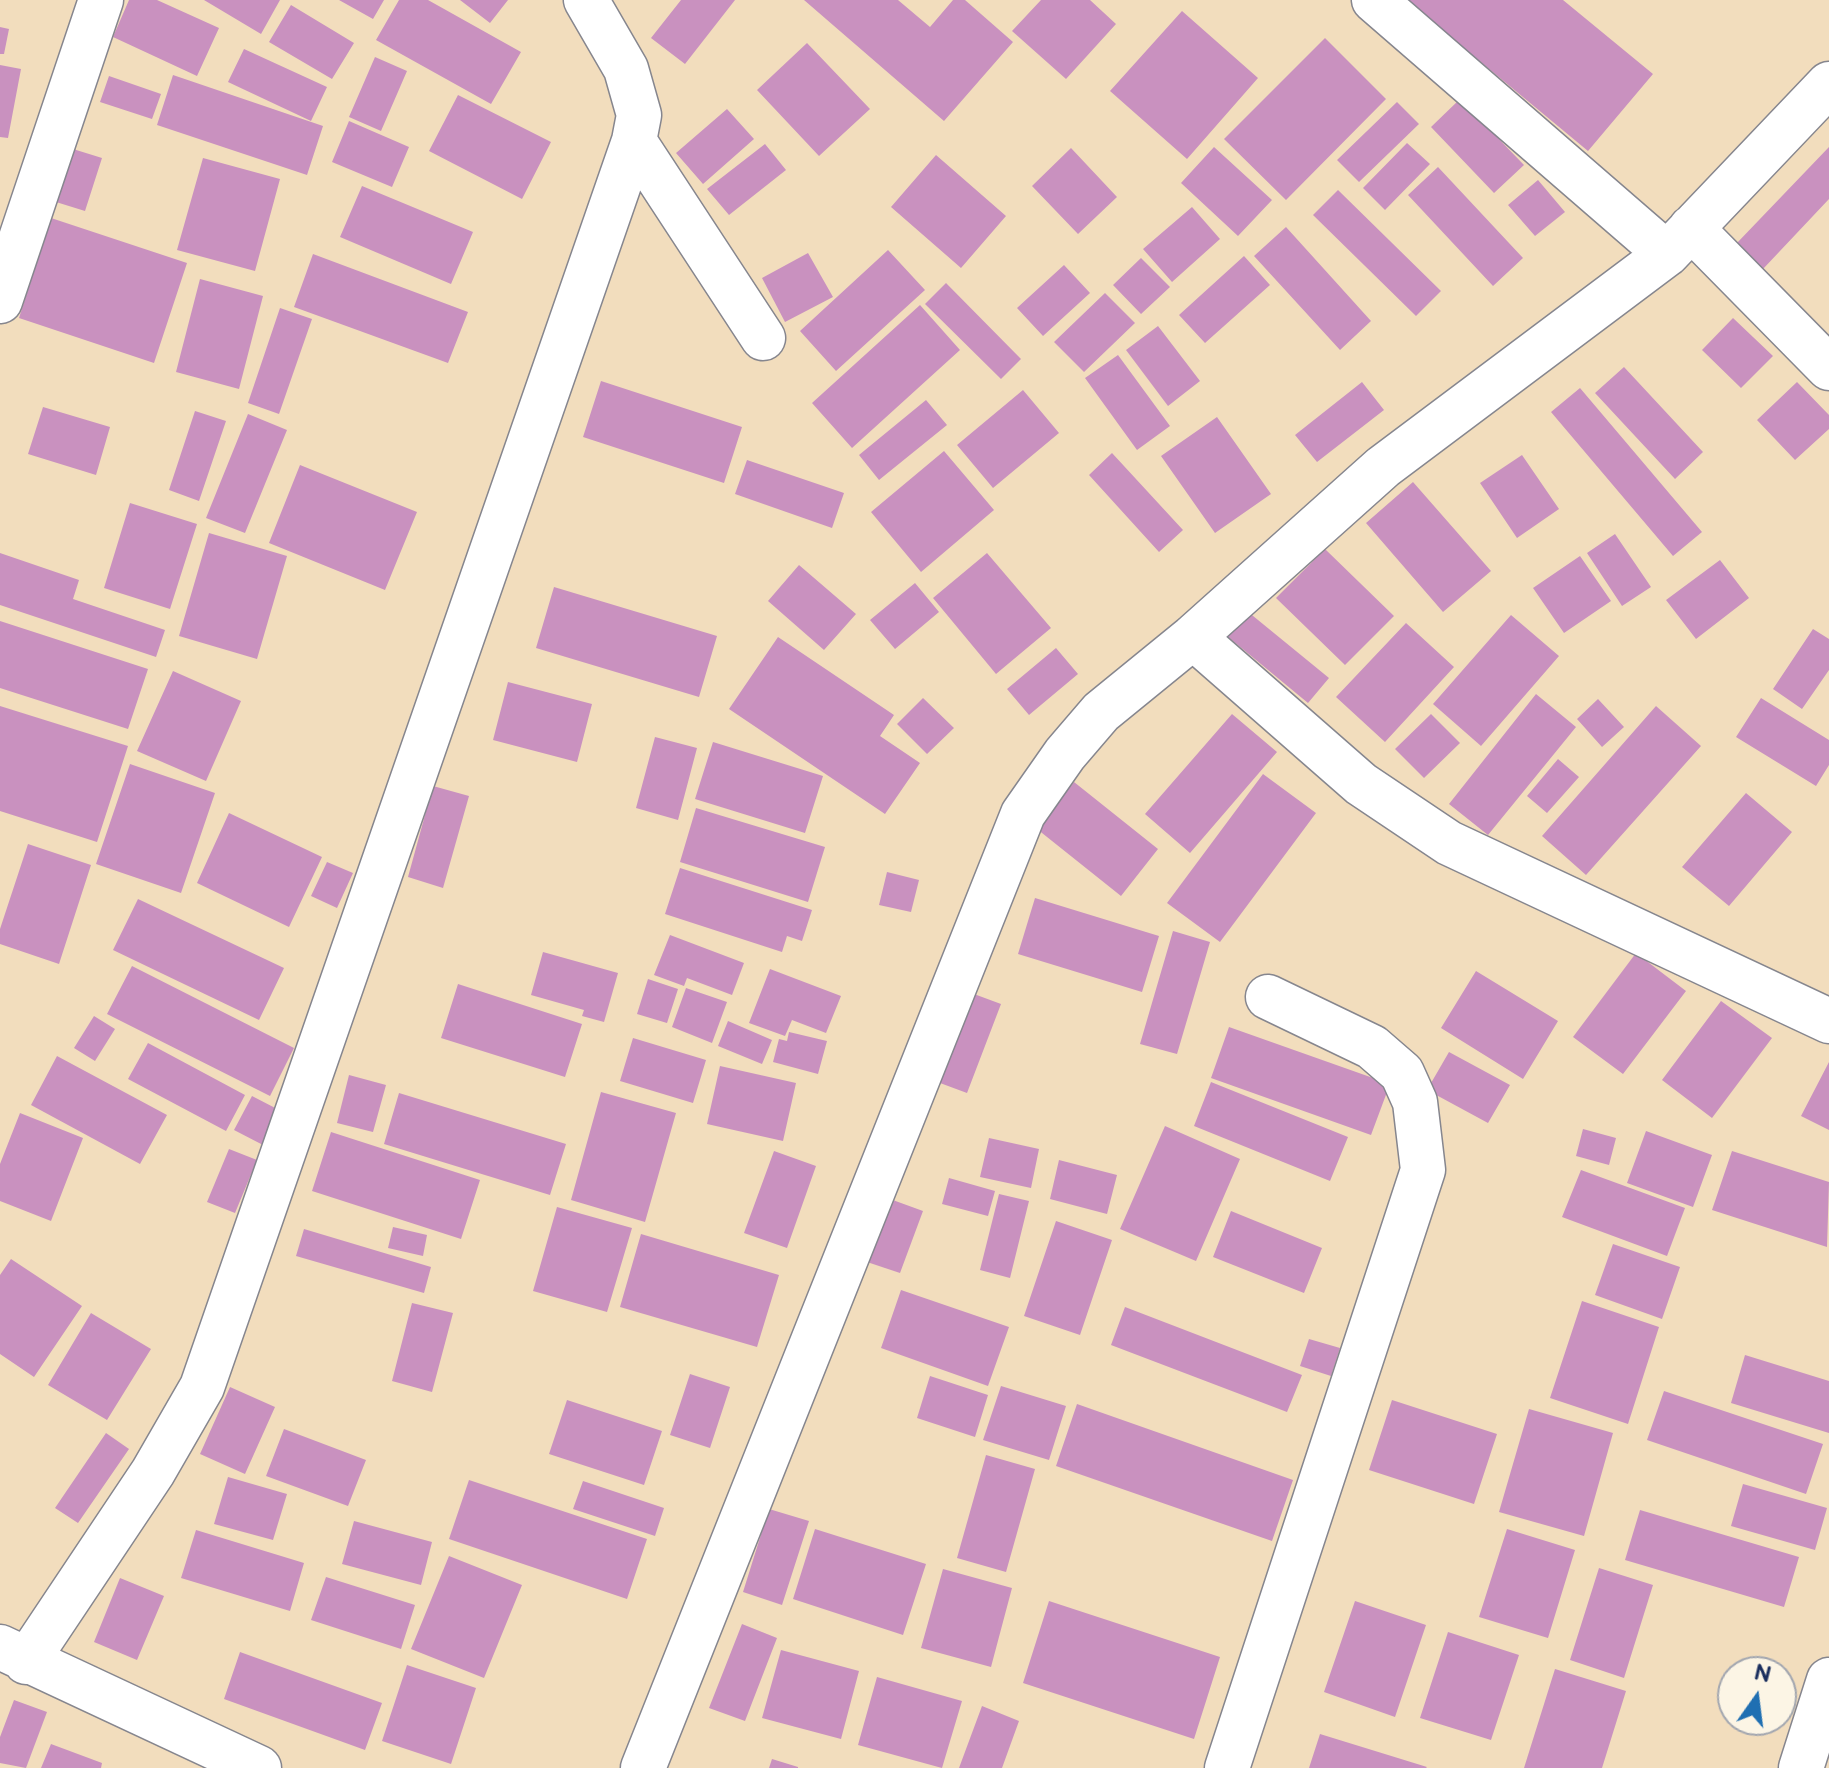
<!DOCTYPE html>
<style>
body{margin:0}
#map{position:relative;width:1829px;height:1768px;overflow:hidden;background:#f2ddbd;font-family:"Balsamiq Sans",sans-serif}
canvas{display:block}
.north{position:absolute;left:1717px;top:1656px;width:80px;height:80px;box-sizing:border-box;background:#fcf5e5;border:2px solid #a2a6af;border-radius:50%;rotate:14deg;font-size:22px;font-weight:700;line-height:32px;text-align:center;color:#1b2f5e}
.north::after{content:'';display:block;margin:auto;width:28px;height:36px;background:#1f6fb2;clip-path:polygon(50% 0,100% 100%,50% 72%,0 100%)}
</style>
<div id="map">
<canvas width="1829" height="1768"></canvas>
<div class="north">N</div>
</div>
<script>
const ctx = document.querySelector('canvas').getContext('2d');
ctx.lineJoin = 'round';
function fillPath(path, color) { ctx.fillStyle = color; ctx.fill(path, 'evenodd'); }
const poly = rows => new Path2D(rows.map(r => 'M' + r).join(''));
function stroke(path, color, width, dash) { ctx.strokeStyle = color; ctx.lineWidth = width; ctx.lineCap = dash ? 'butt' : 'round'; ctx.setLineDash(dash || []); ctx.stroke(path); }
fillPath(poly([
 [129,0,157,0,219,28,197,76,113,37],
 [204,0,280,0,261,34],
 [339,0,384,0,373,19],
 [399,0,428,0,521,52,491,104,376,40],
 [460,0,508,0,490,23],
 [681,0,735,0,685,64,651,38],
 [804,0,898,0,930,27,953,0,965,0,1013,42,944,121],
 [1041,0,1090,0,1116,24,1066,79,1012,31],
 [1406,0,1563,0,1653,74,1588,151],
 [291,5,354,43,332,79,269,42],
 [1182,11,1258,78,1187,159,1110,91],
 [0,27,9,29,4,54,0,54],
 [1325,38,1386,99,1286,200,1224,139],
 [807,43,870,109,819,156,757,90],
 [244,49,327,87,311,121,228,82],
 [375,57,407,71,381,131,349,117],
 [0,65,21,69,8,138,0,137],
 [173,75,323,126,307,175,157,125],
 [109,76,161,94,152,119,100,102],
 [458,95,551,142,522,199,429,151],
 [1460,99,1524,165,1494,193,1431,127],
 [1397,102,1419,124,1359,182,1337,160],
 [727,109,754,139,703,184,676,153],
 [349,121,409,147,392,187,332,162],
 [1407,143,1430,164,1385,210,1363,188],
 [765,144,786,170,729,215,707,189],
 [1214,147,1272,200,1238,236,1181,183],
 [1829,147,1829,199,1763,269,1736,244],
 [1071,148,1117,197,1078,234,1032,186],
 [73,149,102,158,85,211,56,202],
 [936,155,1006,216,961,268,891,207],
 [203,158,280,179,255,271,177,250],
 [1438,167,1523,258,1493,286,1408,195],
 [1538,180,1565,212,1535,236,1508,205],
 [362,186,473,232,451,284,340,237],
 [1338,190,1441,291,1416,316,1313,215],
 [1192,207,1220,239,1172,282,1143,249],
 [51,218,187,263,154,363,19,318],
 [1286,227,1371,321,1340,350,1254,256],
 [888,250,925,290,836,371,800,331],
 [808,253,833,297,785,322,762,278],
 [313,254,468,312,448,363,294,307],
 [1244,256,1270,285,1205,343,1179,315],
 [1141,258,1170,287,1141,314,1113,285],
 [1064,265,1090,293,1043,336,1017,308],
 [200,279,263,296,239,389,176,372],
 [946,283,1021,359,1001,379,925,304],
 [1105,293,1135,323,1084,372,1054,342],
 [920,305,960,350,852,448,812,403],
 [280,308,312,319,279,414,248,403],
 [1733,318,1773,356,1741,388,1702,350],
 [1158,326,1200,381,1168,406,1126,350],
 [1118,355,1170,426,1137,450,1085,378],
 [1624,367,1703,452,1675,479,1595,393],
 [601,381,742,427,724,483,583,437],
 [1362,382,1384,410,1317,462,1295,435],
 [1797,382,1829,415,1829,429,1795,460,1757,420],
 [1580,388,1702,532,1673,556,1551,412],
 [1023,390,1059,433,993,488,957,445],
 [926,400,947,425,879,480,859,455],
 [43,407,110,427,96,475,28,454],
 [195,411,226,421,199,501,169,490],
 [248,414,287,430,245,533,206,518],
 [1217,417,1271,494,1215,533,1161,456],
 [944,451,994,510,921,572,871,512],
 [1112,453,1183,530,1159,552,1089,475],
 [1522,455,1559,509,1517,538,1480,483],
 [747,460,844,493,832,528,735,494],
 [300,465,417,512,385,590,269,543],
 [1413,482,1491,571,1443,612,1366,523],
 [130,503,197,524,170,609,104,588],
 [209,533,287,556,257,659,179,636],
 [1615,534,1651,587,1622,606,1587,553],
 [1325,549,1394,616,1345,665,1276,598],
 [0,553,79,580,73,599,165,630,156,657,0,605],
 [987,553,1051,628,996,674,933,598],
 [1580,556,1611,601,1564,633,1533,588],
 [1720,560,1749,598,1696,639,1666,600],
 [799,565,856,614,824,650,768,601],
 [915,583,939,612,895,649,870,620],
 [554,587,717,636,699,697,536,648],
 [1247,611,1329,678,1308,703,1227,636],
 [1511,615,1559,656,1481,746,1433,704],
 [0,621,148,669,128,729,0,688],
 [1406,623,1454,667,1385,742,1336,697],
 [1813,629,1829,639,1829,670,1802,709,1773,689],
 [778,637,894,715,880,736,920,763,885,814,729,709],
 [1056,648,1078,674,1029,715,1007,689],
 [173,671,241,701,206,781,137,751],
 [508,682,592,704,577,762,493,740],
 [1536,694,1576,727,1488,835,1449,804],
 [923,698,954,728,927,754,897,724],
 [1761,698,1829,740,1829,765,1816,786,1736,737],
 [1598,699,1624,727,1602,747,1577,719],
 [0,706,128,746,97,842,0,811],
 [1656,706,1701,746,1586,875,1542,836],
 [1232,714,1277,752,1190,853,1145,814],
 [1431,714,1460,743,1424,778,1395,749],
 [655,737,697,748,678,820,636,808],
 [713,742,823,776,805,833,695,799],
 [1558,759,1579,777,1547,813,1527,796],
 [130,764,215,793,181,893,96,864],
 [1263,774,1316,813,1220,942,1167,903],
 [1074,782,1158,849,1121,896,1037,829],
 [433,786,469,796,443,888,408,877],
 [1746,793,1792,832,1729,906,1682,867],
 [696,808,825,847,808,902,680,862],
 [229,813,322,857,289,927,197,883],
 [28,844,91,865,59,964,0,944,0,929],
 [327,862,353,873,337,908,311,896],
 [680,868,812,910,802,941,787,936,782,952,665,914],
 [887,872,919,880,911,912,879,905],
 [1035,898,1159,936,1142,992,1018,954],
 [138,899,284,968,259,1020,113,950],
 [1173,931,1210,942,1177,1054,1140,1044],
 [670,935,744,963,732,995,687,978,684,986,654,975],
 [543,952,618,973,604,1022,582,1016,584,1010,531,995],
 [1636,953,1686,991,1623,1074,1573,1037],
 [132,966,294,1048,270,1096,107,1014],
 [770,969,841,996,826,1033,792,1020,785,1036,749,1023],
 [1476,971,1558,1021,1523,1079,1441,1028],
 [648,979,678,989,667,1023,637,1014],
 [458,984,582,1024,565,1077,441,1038],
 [686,988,727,1002,712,1043,672,1027],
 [974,994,1001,1004,967,1093,940,1083],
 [1721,1001,1772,1038,1712,1118,1662,1080],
 [94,1016,115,1029,95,1061,74,1048],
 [728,1021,772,1040,762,1064,718,1046],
 [1229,1027,1390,1084,1371,1135,1211,1078],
 [789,1032,827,1041,818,1074,773,1062,779,1039,787,1041],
 [633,1038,706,1060,693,1103,620,1081],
 [148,1043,245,1095,226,1131,128,1079],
 [1449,1052,1510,1085,1488,1123,1427,1090],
 [57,1056,167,1115,140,1164,31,1105],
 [1829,1062,1829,1130,1801,1116],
 [720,1066,796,1083,783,1141,707,1124],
 [349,1075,386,1085,373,1132,337,1123],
 [1211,1082,1348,1137,1330,1181,1194,1126],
 [601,1092,676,1113,645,1222,571,1200],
 [399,1093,566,1144,550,1195,384,1144],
 [252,1096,281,1111,263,1145,234,1130],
 [20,1113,83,1138,51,1221,0,1201,0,1164],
 [1165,1126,1240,1159,1196,1261,1120,1229],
 [1583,1129,1616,1138,1609,1165,1576,1156],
 [1646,1131,1712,1155,1693,1207,1627,1183],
 [331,1132,480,1180,461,1239,312,1191],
 [989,1138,1039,1149,1031,1188,980,1177],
 [229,1149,257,1160,235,1213,207,1202],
 [774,1151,816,1166,787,1248,744,1233],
 [1732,1151,1829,1182,1827,1247,1712,1210],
 [1059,1160,1117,1175,1107,1214,1050,1199],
 [1581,1170,1685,1208,1667,1256,1562,1217],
 [949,1178,995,1191,988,1216,942,1204],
 [999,1194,1029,1201,1010,1278,980,1270],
 [890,1199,923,1211,900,1273,867,1262],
 [557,1207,632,1228,607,1312,533,1291],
 [1231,1211,1322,1248,1304,1293,1213,1257],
 [1056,1221,1112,1240,1080,1335,1024,1316],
 [393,1227,427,1235,423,1256,388,1248],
 [304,1229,431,1267,424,1293,296,1256],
 [641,1234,779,1275,757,1347,620,1307],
 [1613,1244,1680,1267,1662,1319,1595,1295],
 [11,1259,82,1306,34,1377,0,1354,0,1275],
 [901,1290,1009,1327,988,1386,881,1348],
 [1582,1301,1659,1327,1628,1424,1550,1398],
 [412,1303,453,1313,432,1392,392,1381],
 [1125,1307,1302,1375,1287,1412,1111,1345],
 [91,1313,151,1349,107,1420,48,1385],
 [1309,1339,1340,1348,1331,1376,1300,1366],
 [1745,1355,1829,1381,1829,1433,1731,1403],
 [690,1374,730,1387,710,1448,670,1435],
 [930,1376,988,1395,975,1437,917,1418],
 [1001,1386,1066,1406,1049,1460,983,1440],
 [230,1387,275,1407,245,1474,200,1454],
 [1664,1391,1823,1444,1806,1494,1647,1440],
 [567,1400,662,1431,644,1485,549,1454],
 [1392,1400,1497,1434,1474,1504,1369,1470],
 [1077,1404,1293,1480,1272,1541,1056,1466],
 [1529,1409,1613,1433,1584,1536,1499,1512],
 [284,1429,366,1460,348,1506,266,1476],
 [106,1433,129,1449,78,1523,55,1508],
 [986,1455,1035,1469,1006,1572,957,1558],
 [228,1477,287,1494,273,1540,214,1524],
 [469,1480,647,1539,627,1599,449,1539],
 [583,1481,664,1508,655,1536,573,1509],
 [1743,1484,1827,1508,1815,1550,1731,1526],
 [769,1509,809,1521,782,1605,743,1592],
 [1640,1510,1799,1557,1784,1607,1625,1560],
 [354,1521,432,1542,421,1585,342,1564],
 [815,1529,926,1564,903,1635,793,1599],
 [1507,1529,1575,1550,1548,1638,1479,1617],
 [196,1530,304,1563,290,1611,181,1578],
 [449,1556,522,1585,484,1678,411,1649],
 [1599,1568,1653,1585,1624,1678,1570,1660],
 [943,1569,1012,1588,991,1667,921,1648],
 [326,1577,415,1605,401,1649,311,1620],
 [120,1578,164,1596,137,1660,94,1642],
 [1049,1601,1220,1657,1194,1739,1023,1683],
 [1355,1601,1426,1625,1395,1717,1324,1692],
 [742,1624,777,1638,745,1721,709,1708],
 [1448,1632,1519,1655,1491,1740,1420,1718],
 [781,1650,859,1671,841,1739,762,1718],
 [240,1652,382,1703,365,1750,224,1699],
 [407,1665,476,1688,451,1764,382,1741],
 [1555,1669,1626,1691,1602,1768,1524,1768],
 [877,1677,962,1701,942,1768,858,1745],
 [14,1700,47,1712,26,1768,0,1763,0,1737],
 [982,1706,1019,1721,1002,1768,959,1768],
 [1320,1734,1427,1767,1426,1768,1309,1768],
 [51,1744,102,1763,101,1768,41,1768],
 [772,1759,798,1767,798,1768,769,1768]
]), '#c991bf');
const minor = poly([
 [1374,0,1667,254],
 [634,141,763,338],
 [1691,228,1829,368],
 [0,301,101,0],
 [1193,637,1361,784,1449,843,1829,1021],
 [0,1647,259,1768],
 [26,1662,153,1472,202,1387,634,141,639,115,626,69,586,0],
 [643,1768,1023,814,1065,754,1101,712,1193,637,1383,467,1667,254,1829,84],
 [1227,1768,1423,1170,1415,1102,1402,1073,1372,1047,1268,997],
 [1801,1768,1829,1680]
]);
stroke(minor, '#86868e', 47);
stroke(minor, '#fff', 44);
</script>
